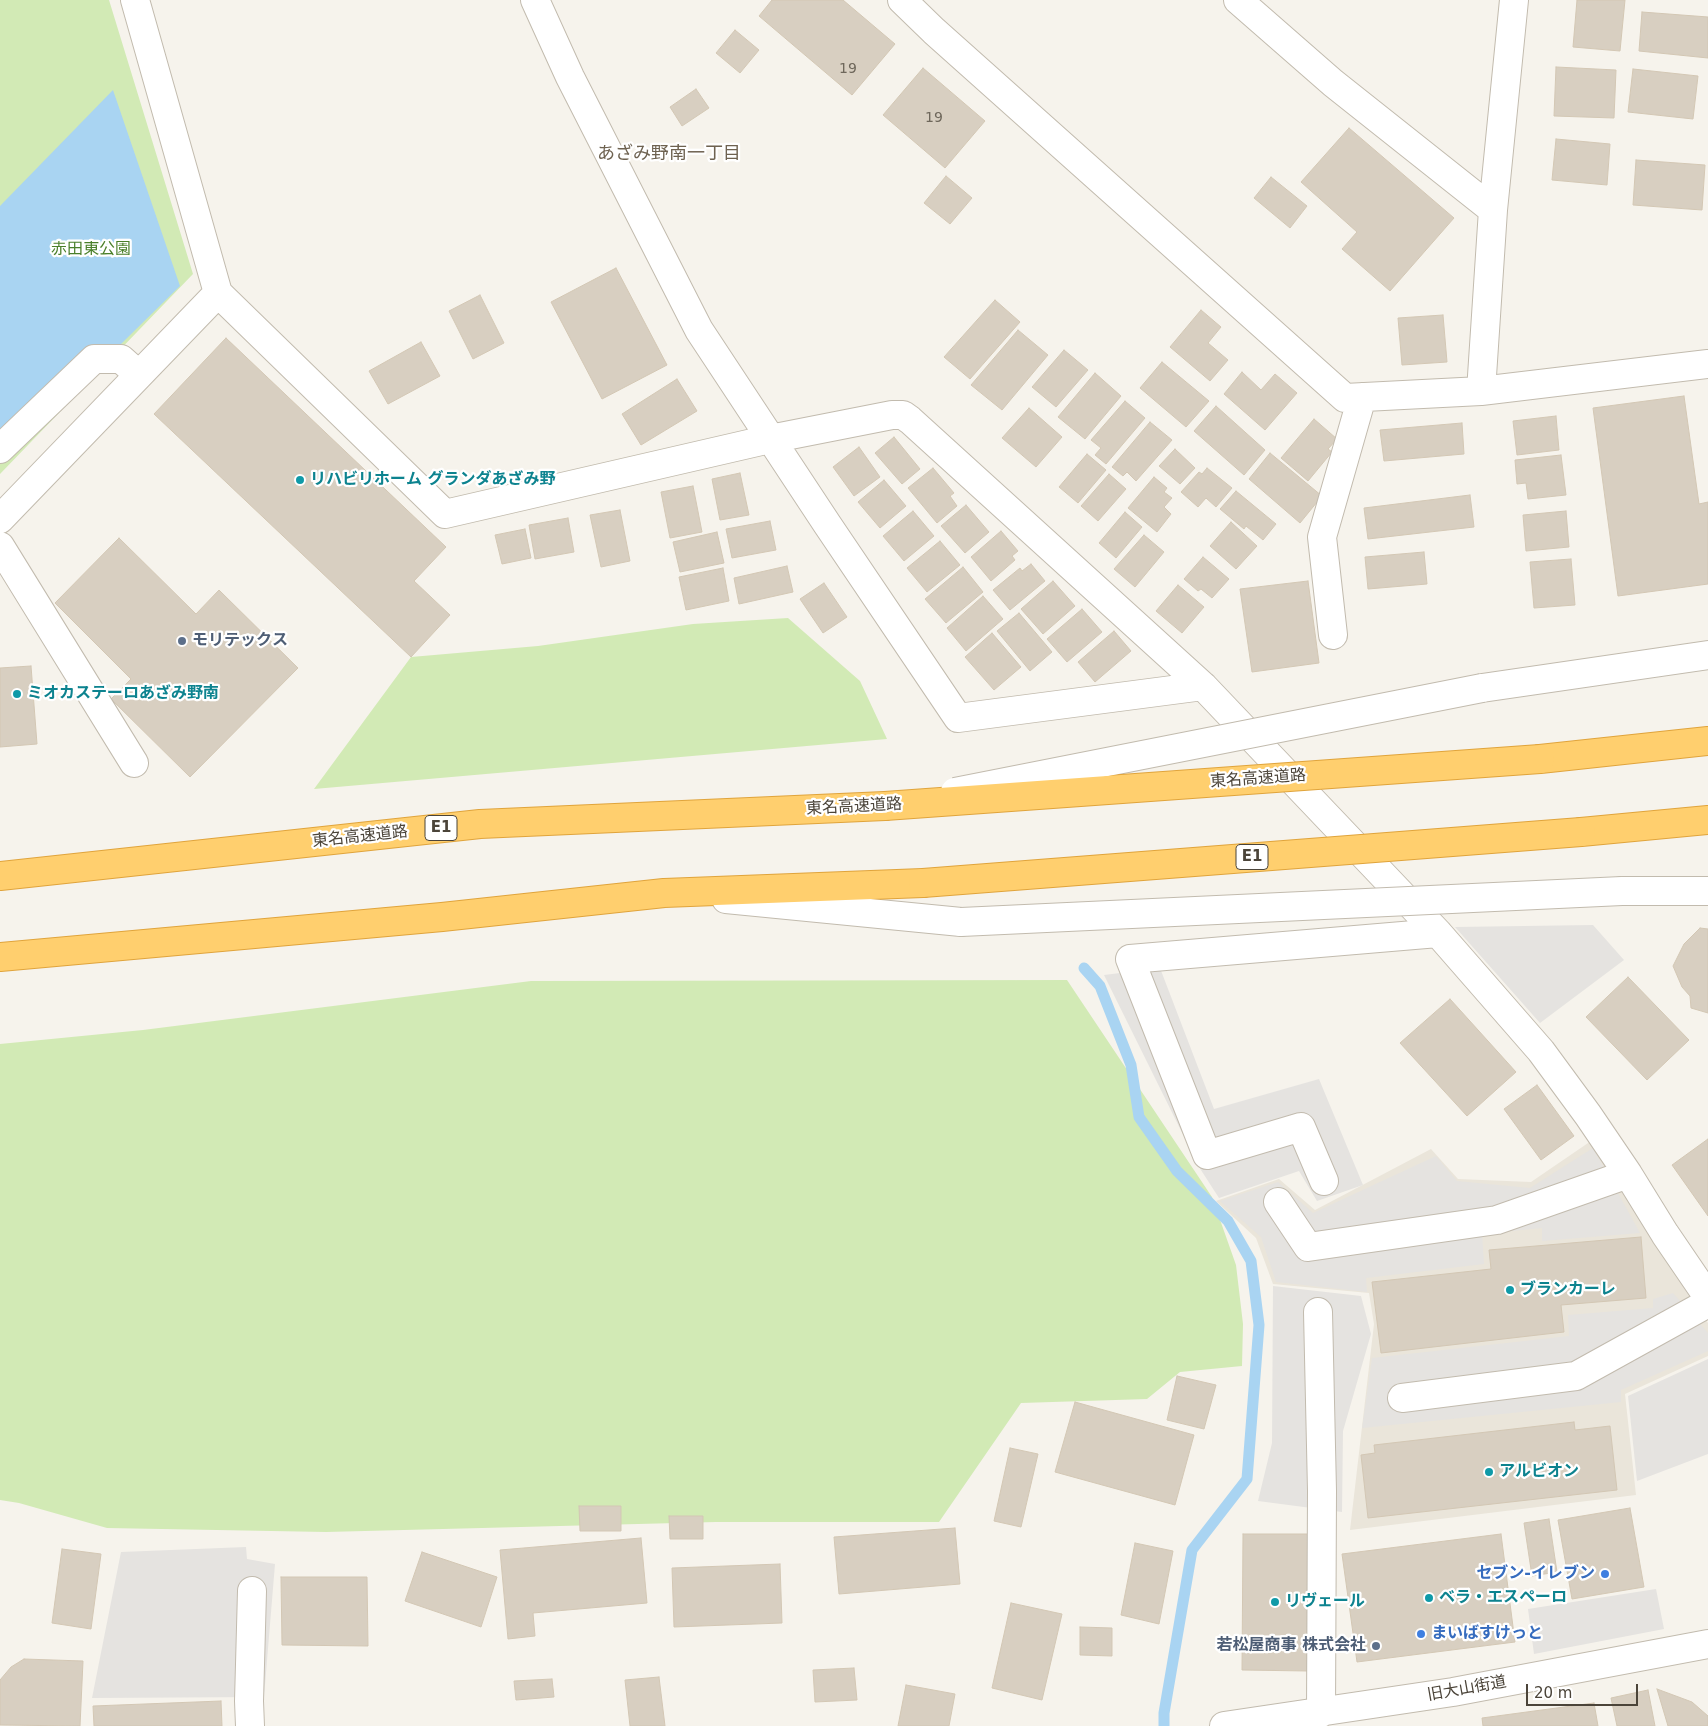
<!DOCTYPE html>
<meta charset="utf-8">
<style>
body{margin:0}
#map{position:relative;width:1708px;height:1726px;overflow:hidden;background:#f6f3ec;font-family:"DejaVu Sans",sans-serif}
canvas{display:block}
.scale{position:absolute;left:1526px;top:1684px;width:112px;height:22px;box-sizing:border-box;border:2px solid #4b4439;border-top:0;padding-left:6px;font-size:15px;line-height:18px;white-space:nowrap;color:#4b4439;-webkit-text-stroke:4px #fff;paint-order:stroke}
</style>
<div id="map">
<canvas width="1708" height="1726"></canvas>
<div class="scale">20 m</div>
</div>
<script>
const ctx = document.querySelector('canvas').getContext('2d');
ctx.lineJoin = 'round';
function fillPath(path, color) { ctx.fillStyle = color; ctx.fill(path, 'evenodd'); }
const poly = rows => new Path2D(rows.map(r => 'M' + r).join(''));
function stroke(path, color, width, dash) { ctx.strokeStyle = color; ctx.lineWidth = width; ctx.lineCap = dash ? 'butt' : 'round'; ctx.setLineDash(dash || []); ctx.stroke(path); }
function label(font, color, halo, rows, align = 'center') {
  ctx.font = font + ' "DejaVu Sans","Noto Sans JP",sans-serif'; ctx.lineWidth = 4.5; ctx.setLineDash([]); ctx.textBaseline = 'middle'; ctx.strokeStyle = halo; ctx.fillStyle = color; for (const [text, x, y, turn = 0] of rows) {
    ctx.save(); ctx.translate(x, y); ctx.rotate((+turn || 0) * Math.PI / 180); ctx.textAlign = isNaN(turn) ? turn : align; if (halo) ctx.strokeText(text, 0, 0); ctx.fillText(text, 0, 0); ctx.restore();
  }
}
fillPath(poly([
 [1591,1141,1708,1323,1708,1356,1625,1394,1636,1495,1350,1530,1374,1324,1369,1293,1273,1284,1256,1238,1216,1201,1279,1179,1315,1210,1431,1149,1458,1179,1531,1182]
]), '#eae5da');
fillPath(poly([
 [0,0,109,0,193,274,0,474],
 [788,618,860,681,887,739,314,789,411,657,538,646,693,624],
 [1067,980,1212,1197,1236,1265,1243,1324,1242,1366,1180,1372,1147,1399,1021,1403,939,1522,716,1522,326,1532,107,1528,19,1503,0,1500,0,1044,143,1030,531,981]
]), '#d2eab5');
fillPath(poly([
 [1593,925,1624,960,1540,1023,1455,927],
 [1160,968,1214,1109,1319,1079,1363,1185,1317,1201,1299,1171,1219,1198,1199,1167,1104,975],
 [1593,1148,1640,1233,1542,1241,1542,1228,1482,1234,1484,1264,1366,1278,1367,1292,1276,1282,1261,1237,1220,1201,1278,1182,1313,1213,1436,1156,1457,1181,1530,1188],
 [1273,1286,1361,1296,1371,1334,1343,1431,1342,1512,1258,1501,1272,1443],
 [1673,1293,1708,1333,1708,1351,1621,1390,1621,1402,1362,1428,1372,1358,1569,1336,1568,1315,1653,1308,1653,1299],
 [1708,1359,1708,1454,1637,1481,1628,1396],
 [246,1547,247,1559,275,1564,264,1697,92,1698,121,1552],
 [1656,1589,1664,1629,1534,1654,1528,1609]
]), '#e5e3e0');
fillPath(poly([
 [113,90,180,286,0,463,0,206]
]), '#a9d4f2');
stroke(poly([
 [1084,968,1100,986,1131,1065,1139,1117,1177,1171,1228,1221,1251,1261,1259,1325,1247,1479,1192,1550,1164,1713,1164,1726]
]), '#a9d4f2', 11);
const building = poly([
 [772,0,843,0,895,44,852,95,759,16,772,0],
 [1577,0,1625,0,1620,51,1573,47,1577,0],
 [1642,12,1708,17,1708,58,1639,51,1642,12],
 [735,30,759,50,740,73,716,53,735,30],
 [1556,67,1616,70,1614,118,1554,116,1556,67],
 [923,68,985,121,945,168,883,115,923,68],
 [1633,69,1698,76,1693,119,1628,112,1633,69],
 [696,89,709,108,682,126,670,107,696,89],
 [1349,128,1454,218,1390,291,1342,249,1357,232,1301,182,1349,128],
 [1556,139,1610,144,1607,185,1552,180,1556,139],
 [1636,160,1705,165,1702,210,1633,205,1636,160],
 [946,176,972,198,950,224,924,203,946,176],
 [1271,177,1307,206,1290,228,1254,198,1271,177],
 [616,268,667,365,602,399,551,302,616,268],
 [480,295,504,343,473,359,449,311,480,295],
 [995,300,1020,322,970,379,944,357,995,300],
 [1201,310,1221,327,1208,343,1228,360,1210,381,1170,347,1201,310],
 [1443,315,1447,362,1402,365,1398,318,1443,315],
 [1018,330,1048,355,1002,410,971,385,1018,330],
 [226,338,446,547,414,581,450,615,411,657,154,414,226,338],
 [421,342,440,376,388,404,369,371,421,342],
 [1064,350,1088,370,1056,407,1032,387,1064,350],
 [1162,362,1209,401,1186,427,1140,388,1162,362],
 [1242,372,1261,390,1275,374,1297,393,1265,430,1224,394,1242,372],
 [1095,373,1121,396,1085,439,1058,417,1095,373],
 [677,379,697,411,641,445,622,414,677,379],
 [1684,396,1699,504,1708,502,1708,584,1618,596,1593,408,1684,396],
 [1125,401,1145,418,1106,464,1095,455,1101,448,1091,440,1125,401],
 [1216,406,1265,450,1244,475,1194,431,1216,406],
 [1029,408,1062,437,1036,467,1002,438,1029,408],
 [1556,416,1559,450,1517,455,1513,421,1556,416],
 [1314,419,1337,439,1328,449,1332,452,1308,481,1281,458,1314,419],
 [1150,422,1172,440,1136,481,1127,472,1123,476,1112,467,1150,422],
 [1462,423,1464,454,1384,461,1380,430,1462,423],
 [894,437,920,469,902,484,875,453,894,437],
 [859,447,880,477,854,496,833,467,859,447],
 [1175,449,1195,468,1180,484,1159,466,1175,449],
 [1270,453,1322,496,1300,523,1249,479,1270,453],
 [1087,454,1106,470,1078,503,1059,487,1087,454],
 [1561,455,1566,495,1528,499,1526,483,1517,484,1515,460,1561,455],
 [933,468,954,493,950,496,957,506,937,523,908,488,933,468],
 [1207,468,1232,488,1216,507,1206,498,1198,507,1181,492,1199,472,1202,474,1207,468],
 [740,473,749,515,720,520,712,479,740,473],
 [1109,474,1126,489,1098,521,1081,506,1109,474],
 [1154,477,1167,488,1164,492,1172,498,1164,507,1171,514,1157,532,1128,508,1154,477],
 [884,480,906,506,880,528,858,502,884,480],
 [693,486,702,532,670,538,661,492,693,486],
 [1236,491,1276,524,1263,540,1246,526,1244,529,1220,509,1236,491],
 [1470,495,1474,527,1368,539,1364,508,1470,495],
 [966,505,989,532,965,553,941,526,966,505],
 [620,510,630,561,601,567,590,515,620,510],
 [913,511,934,536,904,561,883,536,913,511],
 [1566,511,1569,547,1526,551,1523,515,1566,511],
 [1125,512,1142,527,1116,558,1099,543,1125,512],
 [568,518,574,552,535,559,529,525,568,518],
 [770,521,776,550,732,558,726,529,770,521],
 [1231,522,1257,546,1236,569,1210,546,1231,522],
 [525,529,531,558,502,564,495,535,525,529],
 [1001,531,1018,551,1012,556,1015,560,991,581,971,557,1001,531],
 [717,532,724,563,680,572,673,542,717,532],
 [1144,535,1164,552,1135,587,1114,569,1144,535],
 [119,538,196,614,219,590,298,668,190,777,111,699,131,679,55,603,119,538],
 [940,541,960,565,927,592,907,568,940,541],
 [1424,552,1427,584,1368,589,1365,557,1424,552],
 [1203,557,1229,579,1212,598,1201,589,1198,591,1184,579,1203,557],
 [1571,559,1575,605,1534,608,1530,562,1571,559],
 [1031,564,1045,581,1010,610,993,590,1020,568,1022,571,1031,564],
 [787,566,793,592,739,604,734,578,787,566],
 [963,567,983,592,946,623,925,599,963,567],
 [723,568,729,601,686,610,679,577,723,568],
 [1053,581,1075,606,1043,634,1021,609,1053,581],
 [1308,581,1319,663,1252,672,1240,589,1308,581],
 [824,583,847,617,823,633,800,599,824,583],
 [1178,585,1204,607,1182,633,1156,611,1178,585],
 [983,596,1003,619,966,651,947,628,983,596],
 [1082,609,1102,632,1067,662,1047,639,1082,609],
 [1019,613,1052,652,1030,671,997,631,1019,613],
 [1114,631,1131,651,1095,682,1078,662,1114,631],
 [992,633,1021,667,994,690,965,657,992,633],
 [31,666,37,744,0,747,0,668,31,666],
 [1700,928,1708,929,1708,1013,1691,1008,1690,996,1682,987,1673,966,1684,944,1700,928],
 [1628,977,1689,1040,1647,1080,1586,1017,1628,977],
 [1450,999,1516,1072,1467,1116,1400,1043,1450,999],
 [1537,1085,1574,1136,1541,1160,1504,1109,1537,1085],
 [1708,1139,1708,1216,1672,1165,1708,1139],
 [1641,1237,1646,1298,1561,1305,1564,1332,1381,1353,1372,1282,1491,1269,1489,1250,1641,1237],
 [1177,1376,1216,1385,1204,1429,1167,1420,1177,1376],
 [1075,1402,1194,1435,1175,1505,1055,1472,1075,1402],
 [1574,1422,1575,1430,1610,1426,1617,1490,1368,1518,1361,1455,1375,1453,1374,1445,1574,1422],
 [1010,1448,1038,1454,1021,1527,994,1521,1010,1448],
 [579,1506,621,1506,621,1531,580,1531,579,1506],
 [1630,1508,1644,1587,1572,1599,1558,1520,1630,1508],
 [669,1516,703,1516,703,1539,670,1539,669,1516],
 [1549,1519,1557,1572,1532,1576,1524,1523,1549,1519],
 [955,1528,960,1584,839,1594,834,1537,955,1528],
 [1243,1534,1308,1534,1308,1671,1242,1670,1243,1534],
 [1501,1534,1515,1642,1357,1662,1342,1554,1501,1534],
 [641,1538,647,1603,533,1613,535,1636,508,1639,500,1550,641,1538],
 [1135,1543,1173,1551,1159,1624,1121,1615,1135,1543],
 [62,1549,101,1554,91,1629,52,1623,62,1549],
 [422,1552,497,1577,481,1627,405,1601,422,1552],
 [780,1564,782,1623,674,1627,672,1568,780,1564],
 [281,1577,367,1577,368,1646,282,1645,281,1577],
 [1011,1603,1062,1614,1042,1700,992,1688,1011,1603],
 [1080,1627,1112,1628,1112,1656,1080,1655,1080,1627],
 [24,1659,83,1661,80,1726,0,1725,0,1680,11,1667,24,1659],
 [854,1668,857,1700,815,1702,813,1670,854,1668],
 [659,1677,665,1726,630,1726,625,1680,659,1677],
 [552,1679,554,1697,516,1700,514,1681,552,1679],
 [906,1685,955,1694,949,1726,898,1726,906,1685],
 [1657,1689,1692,1702,1708,1716,1708,1726,1668,1726,1657,1689],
 [1648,1690,1655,1726,1617,1726,1611,1698,1648,1690],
 [221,1701,222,1726,94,1726,93,1706,221,1701],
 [1594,1703,1598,1726,1483,1726,1482,1718,1594,1703]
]);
fillPath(building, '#d8cfc1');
stroke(building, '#d3c7b4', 1);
const minor = poly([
 [135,0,218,293,445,514,770,439,892,415,903,415,910,420,1203,686,1438,933,1541,1051,1588,1115,1628,1174,1665,1234,1708,1297],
 [535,0,570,77,699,330,827,524,958,718,1203,686],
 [902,0,934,31,1345,398,1481,391,1708,364],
 [1238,0,1333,83,1493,210],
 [1481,391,1493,210,1514,0],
 [0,449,94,359,121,359,139,375],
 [0,519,218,293],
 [0,546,134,763],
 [1333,635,1322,537,1362,397],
 [1482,688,1708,655],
 [1622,891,1708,891],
 [726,899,961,922],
 [1324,1181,1301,1127,1207,1155,1130,959,1438,933],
 [1278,1202,1308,1247,1497,1220,1628,1174],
 [1318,1312,1322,1491,1321,1713],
 [1402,1398,1576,1376,1708,1303],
 [250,1726,249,1701,252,1591],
 [1224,1726,1453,1692,1708,1644]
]);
const highway = poly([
 [1540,759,1708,741],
 [1581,832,1708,820],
 [0,876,480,824,885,806],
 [0,957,442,917,664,893,923,883]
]);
stroke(minor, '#c2bbae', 30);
stroke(highway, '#e0a43c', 30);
stroke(minor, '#fff', 28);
stroke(highway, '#ffcf6e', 28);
const minorBridge = poly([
 [955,792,1482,688],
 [961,922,1622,891]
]);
const highwayBridge = poly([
 [885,806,1540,759],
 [923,883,1581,832]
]);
stroke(minorBridge, '#c2bbae', 30, []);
stroke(highwayBridge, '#e0a43c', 30, []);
stroke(minorBridge, '#fff', 28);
stroke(highwayBridge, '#ffcf6e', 28);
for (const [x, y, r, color] of [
 [300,480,5,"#0f9aa8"],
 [182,641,5,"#5c6f8a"],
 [17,694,5,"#0f9aa8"],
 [1510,1290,5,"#0f9aa8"],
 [1489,1472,5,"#0f9aa8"],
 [1605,1574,5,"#3f7fe0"],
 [1429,1598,5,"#0f9aa8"],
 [1275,1602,5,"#0f9aa8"],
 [1421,1634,5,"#3f7fe0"],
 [1376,1646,5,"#5c6f8a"]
]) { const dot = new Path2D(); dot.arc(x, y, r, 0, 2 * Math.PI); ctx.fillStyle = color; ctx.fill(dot); stroke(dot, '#fff', 2); }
label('14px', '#6e675b', null, [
 ["19",848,69],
 ["19",934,118]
]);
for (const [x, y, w] of [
 [441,828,32],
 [1252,857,32]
]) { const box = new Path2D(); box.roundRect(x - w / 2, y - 12.5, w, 25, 4); ctx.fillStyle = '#fff'; ctx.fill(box); stroke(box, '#4b4439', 1); }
label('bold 15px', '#4b4439', null, [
 ["E1",441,828],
 ["E1",1252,857]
]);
label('16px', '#4a7f2a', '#fff', [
 ["赤田東公園",91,250]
]);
label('bold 16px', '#0d838f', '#fff', [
 ["リハビリホーム グランダあざみ野",310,480],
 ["ミオカステーロあざみ野南",27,694],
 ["ブランカーレ",1520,1290],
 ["アルビオン",1499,1472],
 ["ベラ・エスペーロ",1439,1598],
 ["リヴェール",1285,1602]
], 'left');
label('bold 16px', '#4e5e75', '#fff', [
 ["モリテックス",192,641],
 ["若松屋商事 株式会社",1366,1646,"right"]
], 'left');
label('16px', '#4b4439', '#fff', [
 ["東名高速道路",1258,779,-4],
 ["東名高速道路",854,807,-3],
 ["東名高速道路",360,837,-6],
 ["旧大山街道",1467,1689,-10]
]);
label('bold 16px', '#366cbe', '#fff', [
 ["セブン-イレブン",1595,1574],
 ["まいばすけっと",1431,1634,"left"]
], 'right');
label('18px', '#6e6250', '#fff', [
 ["あざみ野南一丁目",669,154]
]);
</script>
